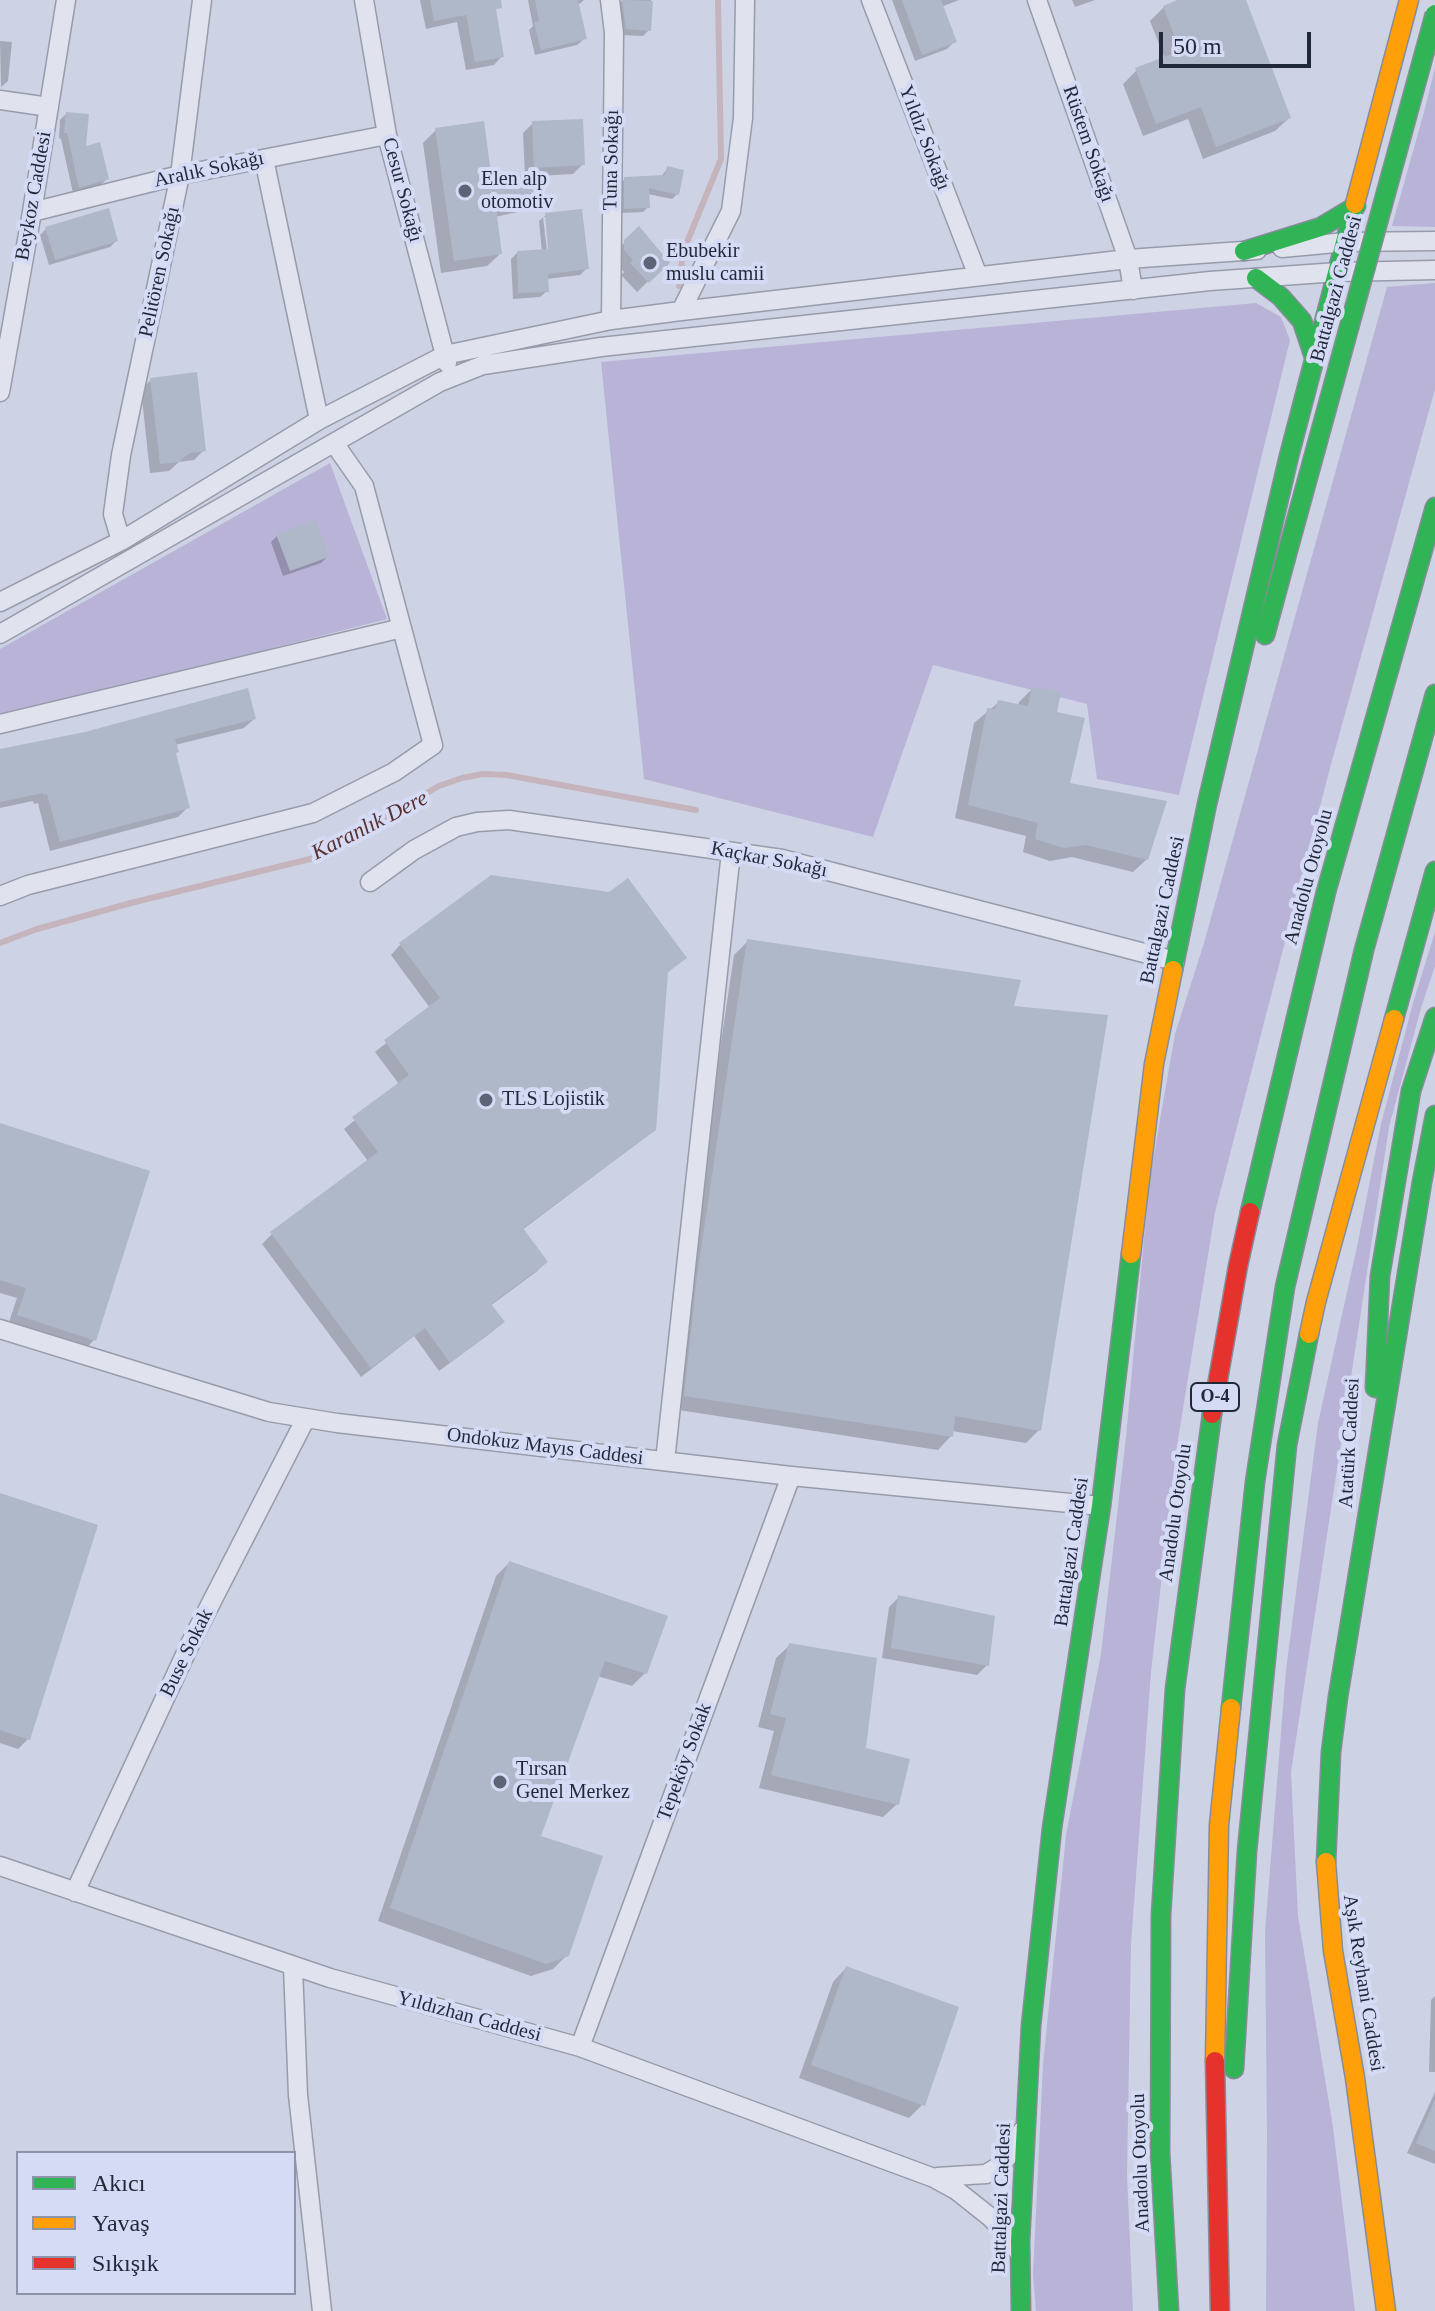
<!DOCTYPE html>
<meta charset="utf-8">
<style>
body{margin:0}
#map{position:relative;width:1435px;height:2311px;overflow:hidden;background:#ced2e5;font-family:"Times New Roman",serif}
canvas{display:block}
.legend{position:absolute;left:16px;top:2151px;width:280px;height:144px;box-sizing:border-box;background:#d5daf5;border:2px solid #8c93aa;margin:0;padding:10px 14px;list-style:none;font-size:24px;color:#1f2939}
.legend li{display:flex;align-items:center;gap:16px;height:40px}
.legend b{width:40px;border:2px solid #8c93aa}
.scale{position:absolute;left:1159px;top:32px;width:152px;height:36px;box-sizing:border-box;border:4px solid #1f2939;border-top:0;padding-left:10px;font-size:24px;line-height:28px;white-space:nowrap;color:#1f2939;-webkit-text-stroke:6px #d5daf5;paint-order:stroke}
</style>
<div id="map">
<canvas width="1435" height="2311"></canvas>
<ul class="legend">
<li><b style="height:10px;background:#30b455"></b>Akıcı</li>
<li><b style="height:10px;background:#ff9f0a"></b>Yavaş</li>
<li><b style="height:10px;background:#e5322d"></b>Sıkışık</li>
</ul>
<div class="scale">50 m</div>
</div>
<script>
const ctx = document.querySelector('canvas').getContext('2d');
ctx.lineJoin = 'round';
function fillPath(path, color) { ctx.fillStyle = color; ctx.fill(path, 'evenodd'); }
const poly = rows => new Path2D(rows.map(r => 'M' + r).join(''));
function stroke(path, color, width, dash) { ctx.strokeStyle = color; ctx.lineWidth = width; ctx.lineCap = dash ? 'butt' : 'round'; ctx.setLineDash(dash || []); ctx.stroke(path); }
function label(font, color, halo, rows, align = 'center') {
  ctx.font = font + ' "Times New Roman",serif'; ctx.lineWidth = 8; ctx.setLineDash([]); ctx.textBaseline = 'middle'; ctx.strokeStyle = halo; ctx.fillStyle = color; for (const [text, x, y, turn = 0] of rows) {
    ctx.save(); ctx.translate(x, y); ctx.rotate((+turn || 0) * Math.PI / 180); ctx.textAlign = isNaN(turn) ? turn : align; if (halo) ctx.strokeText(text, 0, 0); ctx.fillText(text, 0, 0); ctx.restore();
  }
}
fillPath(poly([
 [1435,68,1435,227,1392,226,1424,112],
 [1435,283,1435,389,1330,768,1215,1212,1176,1452,1151,1672,1131,1944,1127,2175,1133,2311,1036,2311,1033,2275,1043,2065,1066,1835,1101,1654,1126,1437,1149,1183,1175,1034,1204,943,1387,287],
 [1256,303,1281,317,1290,340,1179,795,1097,779,1087,704,933,665,873,837,644,779,601,362],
 [330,463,387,619,0,718,0,649],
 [1435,932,1435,966,1421,1008,1389,1127,1291,1772,1298,1916,1333,2127,1355,2311,1266,2311,1267,2134,1265,1932,1286,1670,1318,1423,1357,1247,1381,1124,1413,1003]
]), '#b8b3d7');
fillPath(poly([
 [420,0,496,0,498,8,494,11,502,56,494,65,466,70,457,22,426,29],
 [528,0,584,0,577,6,584,39,577,45,535,55,529,30,533,26],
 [622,0,651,0,649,30,643,36,620,35,617,8],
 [892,0,959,0,941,7,955,41,947,49,915,61],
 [1072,0,1095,0,1075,7],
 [1183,0,1244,0,1289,118,1275,131,1203,159,1188,119,1143,136,1123,84,1137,70,1165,59,1150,21,1164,7],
 [0,41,12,42,8,81,1,87],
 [66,114,84,148,107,179,100,185,73,193,61,139,59,138,60,120],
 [533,123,583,164,573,174,539,176,544,196,531,209,495,217,500,254,487,266,441,273,423,143,436,130,491,184,525,176,523,133],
 [667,169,677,194,672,199,648,194,648,207,643,212,620,213,620,184,625,179,661,177],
 [546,215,586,269,580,275,546,279,547,291,540,297,513,299,511,259,517,253,542,252,539,221],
 [543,217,547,217,552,259,548,260],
 [46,229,116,241,110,247,49,265,40,235],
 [625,242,667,263,637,292,621,275,624,272,614,261,614,253],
 [151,380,204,450,194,460,179,462,169,471,150,473,141,389],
 [277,536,327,557,321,563,283,576,271,542],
 [1032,689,1054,713,1068,784,1147,859,1133,872,1072,857,1050,861,1023,852,1026,836,955,818,974,723,999,702,1018,706,1019,702],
 [254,719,244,728,175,745,174,754,188,807,178,817,50,851,38,803,34,804,33,801,0,808,0,751],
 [748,941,1012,1007,1039,1430,1026,1443,952,1431,951,1436,938,1450,672,1409,684,1291,734,955],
 [400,945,685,958,666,974,643,1139,522,1230,546,1262,536,1272,490,1306,502,1322,492,1332,439,1371,414,1336,361,1377,262,1244,272,1234,368,1161,344,1129,399,1084,375,1052,430,1008,391,955],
 [0,1125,94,1340,84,1350,8,1325,17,1298,0,1293],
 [0,1495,28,1739,18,1749,0,1743],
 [509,1563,645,1673,632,1686,597,1676,539,1837,567,1955,553,1969,531,1976,378,1921,496,1576],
 [899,1597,987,1665,977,1675,882,1658,889,1607],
 [790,1645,864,1750,897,1804,883,1817,759,1788,774,1731,758,1727,776,1658],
 [846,1968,923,2104,909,2118,799,2078,833,1982],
 [1435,1996,1435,2072,1429,2072,1431,2000],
 [1435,2092,1435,2164,1407,2153]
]), '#0003');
stroke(poly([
 [679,286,683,252,721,159,718,0],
 [0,943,37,929,131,903,314,858,439,786,462,778,483,774,507,775,696,810]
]), '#c5b4bc', 6);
fillPath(poly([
 [430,0,501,0,502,8,496,9,504,57,475,62,466,15,434,21],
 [535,0,578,0,587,39,541,50,534,22,539,21],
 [622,0,653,1,651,31,626,29],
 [902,0,941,0,957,42,922,55],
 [1177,0,1246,0,1291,118,1216,147,1201,107,1156,124,1135,68,1180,51,1163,6],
 [66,112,89,114,86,146,100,142,109,179,79,188,67,133,64,133],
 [583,119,585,165,534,168,532,121],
 [484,121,492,181,540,170,546,197,496,208,502,254,454,261,435,128],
 [667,166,684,170,679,195,649,188,650,208,624,209,624,177,665,175],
 [109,208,118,241,55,260,45,227],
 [582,209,589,269,548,274,549,292,518,293,517,251,548,249,545,213],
 [639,226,670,263,649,283,630,263,633,260,624,250,624,240],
 [197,372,206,451,190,453,181,459,182,462,160,464,150,378],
 [316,520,329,557,290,571,276,534],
 [1032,687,1061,692,1057,712,1085,718,1070,783,1167,801,1148,860,1086,845,1064,848,1035,839,1038,823,968,805,987,708,995,709,998,700,1028,706],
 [248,688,256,719,175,739,179,752,176,753,190,808,60,842,47,794,43,795,43,793,0,802,0,749,85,732],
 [491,875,609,892,628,878,687,958,668,972,656,1130,523,1228,548,1262,491,1304,505,1322,450,1363,425,1328,371,1368,270,1232,378,1152,352,1117,409,1075,384,1040,440,998,399,943],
 [747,939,1021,980,1014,1006,1108,1015,1041,1431,955,1416,953,1437,684,1396,697,1276],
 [0,1123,150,1171,96,1341,17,1315,26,1288,0,1280],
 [0,1493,98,1525,30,1740,0,1730],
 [509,1561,668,1616,647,1674,605,1661,541,1836,603,1856,569,1956,546,1964,390,1908],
 [898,1595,995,1616,989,1666,891,1648],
 [789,1643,877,1658,866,1748,910,1759,899,1805,771,1775,786,1718,770,1714],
 [846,1966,959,2007,925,2106,811,2065],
 [1435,2100,1435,2151,1416,2143]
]), '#afb8c9');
const street = poly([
 [364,0,387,135,447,363],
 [610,0,614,33,611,320],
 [871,0,978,276],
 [1037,0,1128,259,1133,290],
 [0,100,49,107],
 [264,159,319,420],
 [32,212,180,175,387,135],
 [1282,248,1346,242,1435,241],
 [681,311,731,211,743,118,745,0],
 [0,392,32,212,66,0],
 [121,541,113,514,121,455,180,175,202,0],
 [0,602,121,541,319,420,445,355,611,320,681,311,1128,259,1257,250],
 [0,634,440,382,483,365,601,347,1210,281,1338,272,1435,270],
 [0,724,402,628],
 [370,882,414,850,456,827,477,822,509,820,782,859,1175,961],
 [0,896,28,885,313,813,394,772,433,745,364,486,334,443],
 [0,1329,269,1412,337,1423,791,1476,1101,1506],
 [665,1461,731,852],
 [0,1866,330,1978,580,2047,934,2178,956,2190,990,2217,1004,2231,1020,2254],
 [75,1892,191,1642,306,1418],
 [293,1967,298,2095,322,2311],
 [580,2047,791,1476],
 [937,2177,986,2174,1001,2165,1013,2150,1022,2131]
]);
const fast = poly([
 [1244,251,1321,227,1356,206],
 [1256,278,1281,297,1302,321,1315,360],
 [1265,635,1285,561],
 [1173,970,1207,804,1289,456,1355,204],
 [1394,1019,1435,871],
 [1250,1212,1326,892,1435,507],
 [1375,1388,1380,1276,1411,1091,1435,1017],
 [1231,1708,1255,1482,1285,1287,1364,950,1435,694],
 [1326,1862,1331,1752,1338,1697,1422,1182,1435,1115],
 [1234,2069,1247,1851,1287,1445,1309,1334],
 [1021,2311,1020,2241,1031,2026,1052,1828,1101,1506,1131,1254],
 [1169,2311,1160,2152,1161,1915,1175,1689,1212,1414]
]);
const slow = poly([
 [1355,204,1409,0],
 [1131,1254,1154,1064,1173,970],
 [1309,1334,1316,1302,1394,1019],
 [1326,1862,1333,1951,1355,2078,1386,2311],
 [1215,2061,1219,1825,1231,1708]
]);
const jam = poly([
 [1212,1414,1238,1266,1250,1212],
 [1215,2061,1220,2311]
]);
stroke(street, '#979caa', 21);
stroke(fast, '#878c9a', 21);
stroke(slow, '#878c9a', 21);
stroke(jam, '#878c9a', 21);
stroke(street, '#e0e2ee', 18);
stroke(fast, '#30b455', 18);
stroke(slow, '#ff9f0a', 18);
stroke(jam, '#e5322d', 18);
const fastBridge = poly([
 [1285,561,1435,14]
]);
stroke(fastBridge, '#878c9a', 21, []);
stroke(fastBridge, '#30b455', 18);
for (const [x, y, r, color] of [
 [465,191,8,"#5c6475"],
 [650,263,8,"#5c6475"],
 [486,1100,8,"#5c6475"],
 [500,1782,8,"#5c6475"]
]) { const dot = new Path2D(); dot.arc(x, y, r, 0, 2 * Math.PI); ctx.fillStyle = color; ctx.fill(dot); stroke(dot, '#d5daf5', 3); }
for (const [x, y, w] of [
 [1215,1397,48]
]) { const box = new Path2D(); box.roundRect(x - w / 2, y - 14, w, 28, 6); ctx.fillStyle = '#d5daf5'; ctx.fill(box); stroke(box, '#1f2939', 2); }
label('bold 18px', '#1f2939', null, [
 ["O-4",1215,1397]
]);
label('20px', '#1f2939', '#d5daf5', [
 ["Yıldız Sokağı",924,138,69],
 ["Rüstem Sokağı",1088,144,71],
 ["Tuna Sokağı",612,160,-89],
 ["Aralık Sokağı",209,170,-12],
 ["Cesur Sokağı",402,190,75],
 ["Beykoz Caddesi",34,196,-80],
 ["Pelitören Sokağı",160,272,-78],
 ["Battalgazi Caddesi",1337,289,-75],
 ["Kaçkar Sokağı",769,860,11],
 ["Anadolu Otoyolu",1309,877,-75],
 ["Battalgazi Caddesi",1163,910,-78],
 ["Atatürk Caddesi",1350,1443,-87],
 ["Ondokuz Mayıs Caddesi",545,1447,7],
 ["Anadolu Otoyolu",1176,1513,-82],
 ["Battalgazi Caddesi",1072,1552,-82],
 ["Buse Sokak",187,1653,-64],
 ["Tepeköy Sokak",685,1762,-70],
 ["Aşık Reyhani Caddesi",1363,1983,81],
 ["Yıldızhan Caddesi",469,2017,15],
 ["Anadolu Otoyolu",1141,2163,-92],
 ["Battalgazi Caddesi",1002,2198,-88]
]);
label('20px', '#1f2939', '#d5daf5', [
 ["Elen alp",481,180],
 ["otomotiv",481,203],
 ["Ebubekir",666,252],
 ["muslu camii",666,275],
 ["TLS Lojistik",502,1100],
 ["Tırsan",516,1770],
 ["Genel Merkez",516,1793]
], 'left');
label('italic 22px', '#59312f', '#d5daf5', [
 ["Karanlık Dere",370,826,-27]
]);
</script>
